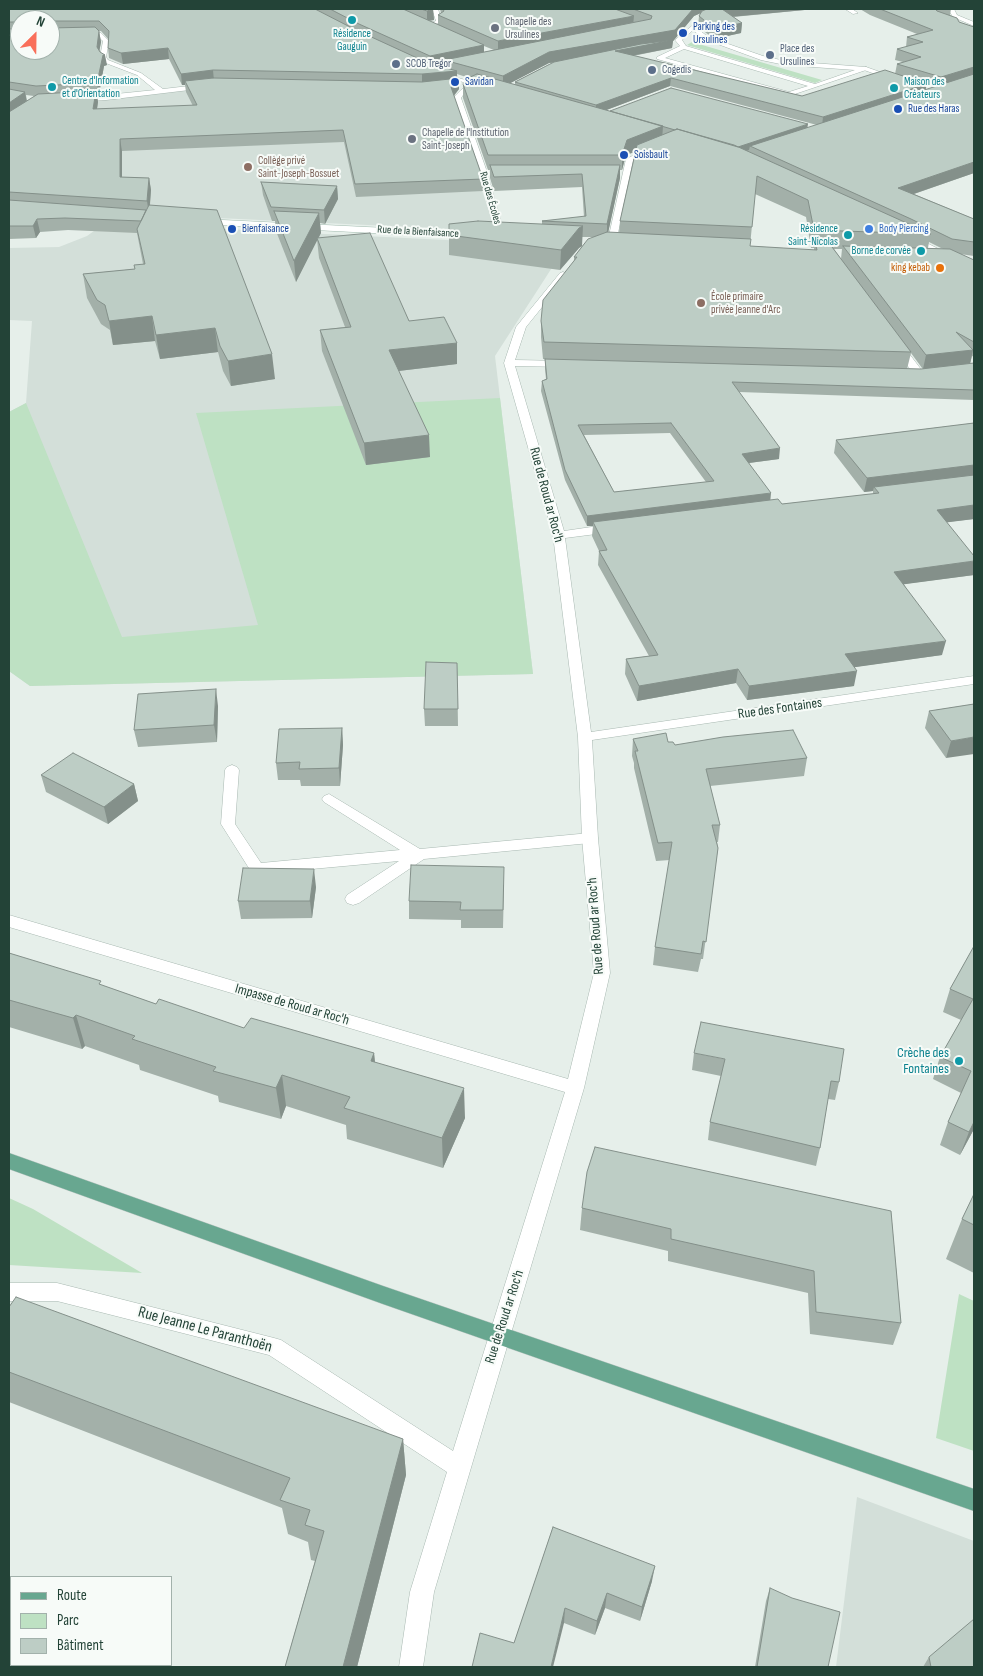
<!DOCTYPE html>
<meta charset="utf-8">
<style>
body{margin:0}
#map{position:relative;width:983px;height:1676px;overflow:hidden;background:#e6efea;font-family:"Sofia Sans Condensed",sans-serif}
canvas{display:block}
.frame{position:absolute;inset:0;border:10px solid #234337;pointer-events:none}
.legend{position:absolute;left:10px;top:1576px;width:162px;height:90px;box-sizing:border-box;background:#f7fbf8;border:1px solid #a2b1ab;margin:0;padding:6px 9px;list-style:none;font-size:15px;color:#234337}
.legend li{display:flex;align-items:center;gap:10px;height:25px}
.legend b{width:25px;border:1px solid #a2b1ab}
.north{position:absolute;left:10px;top:10px;width:50px;height:50px;box-sizing:border-box;background:#f7fbf8;border:1px solid #a2b1ab;border-radius:50%;rotate:23deg;font-size:14px;font-weight:700;line-height:20px;text-align:center;color:#234337}
.north::after{content:'';display:block;margin:auto;width:18px;height:22px;background:#f96f5a;clip-path:polygon(50% 0,100% 100%,50% 72%,0 100%)}
</style>
<div id="map">
<canvas width="983" height="1676"></canvas>
<div class="frame"></div>
<ul class="legend">
<li><b style="height:6px;background:#68a790"></b>Route</li>
<li><b style="height:14px;background:#bee1c3"></b>Parc</li>
<li><b style="height:14px;background:#bdcdc5"></b>Bâtiment</li>
</ul>
<div class="north">N</div>
</div>
<script>
const ctx = document.querySelector('canvas').getContext('2d');
ctx.lineJoin = 'round';
function fillPath(path, color) { ctx.fillStyle = color; ctx.fill(path, 'evenodd'); }
const poly = rows => new Path2D(rows.map(r => 'M' + r).join(''));
function stroke(path, color, width, dash) { ctx.strokeStyle = color; ctx.lineWidth = width; ctx.lineCap = dash ? 'butt' : 'round'; ctx.setLineDash(dash || []); ctx.stroke(path); }
function label(font, color, halo, rows, align = 'center') {
  ctx.font = font + ' "Sofia Sans Condensed",sans-serif'; ctx.lineWidth = 4; ctx.setLineDash([]); ctx.textBaseline = 'middle'; ctx.strokeStyle = halo; ctx.fillStyle = color; for (const [text, x, y, turn = 0] of rows) {
    ctx.save(); ctx.translate(x, y); ctx.rotate((+turn || 0) * Math.PI / 180); ctx.textAlign = isNaN(turn) ? turn : align; if (halo) ctx.strokeText(text, 0, 0); ctx.fillText(text, 0, 0); ctx.restore();
  }
}
fillPath(poly([
 [200,87,479,182,496,231,89,212,39,103,102,100],
 [105,223,566,246,495,356,533,674,30,686,9,671,9,412,26,403,32,321,9,320,9,248,59,247,87,236],
 [857,1497,974,1541,974,1667,836,1667]
]), '#d3dfd9');
fillPath(poly([
 [692,42,822,80,815,83,687,45],
 [500,398,533,674,30,686,9,671,9,412,26,403,122,637,258,625,196,413],
 [9,1198,33,1209,142,1273,9,1265],
 [959,1294,974,1301,974,1451,936,1438]
]), '#bee1c3');
const lane = poly([
 [432,9,438,9,442,22,433,25,441,30,441,32,437,32,424,25,436,21,432,9],
 [693,25,708,37,763,56,785,61,866,67,869,69,789,96,657,59,657,57,680,46,675,40,693,25],
 [693,30,704,39,761,60,785,65,855,70,815,84,686,46,682,40,693,30],
 [684,49,808,86,789,92,665,58,684,49],
 [232,765,237,767,239,770,235,824,261,863,400,850,324,802,322,799,324,796,329,794,420,849,590,833,595,834,598,838,595,842,590,843,424,859,359,903,353,905,347,903,345,899,347,895,399,861,257,874,252,873,221,824,225,770,227,767,232,765]
]);
const street = poly([
 [845,9,852,9,858,13,853,14,845,9],
 [948,9,954,9,957,15,974,22,974,26,953,17,948,9],
 [50,33,101,33,109,41,106,57,108,60,141,73,163,89,206,84,210,86,206,88,106,100,74,102,74,98,77,98,155,90,137,75,103,62,100,57,103,41,97,36,50,37,50,33],
 [866,67,897,78,898,79,895,81,864,70,864,68,866,67],
 [438,72,489,87,485,89,476,86,465,92,461,98,487,172,505,236,504,238,497,236,479,172,453,98,461,90,469,84,438,74,438,72],
 [649,148,656,150,634,160,616,242,604,247,598,247,598,243,608,240,626,159,649,148],
 [911,235,974,267,974,273,908,240,907,238,911,235],
 [563,272,568,275,526,327,515,360,565,361,570,364,565,367,515,366,564,531,612,524,618,528,612,532,565,538,591,732,974,676,974,684,592,740,598,838,610,973,584,1088,434,1592,423,1667,399,1667,410,1592,447,1472,269,1355,57,1301,9,1301,9,1283,57,1283,274,1338,281,1340,453,1451,565,1092,9,927,9,915,568,1079,594,973,582,838,578,737,553,535,504,363,516,327,560,273,563,272],
 [898,342,901,343,923,372,923,376,915,376,893,345,898,342]
]);
const secondary = poly([
 [202,219,469,232,473,235,469,238,199,224,198,222,202,219]
]);
const primary = poly([
 [9,1153,383,1286,974,1489,974,1511,383,1304,9,1169,9,1153]
]);
stroke(lane, '#a8b8b1', 1);
stroke(street, '#a8b8b1', 1);
stroke(secondary, '#a3bcb0', 1);
stroke(primary, '#c1cac7', 1);
fillPath(lane, '#fff');
fillPath(street, '#fff');
fillPath(secondary, '#fff');
fillPath(primary, '#68a790');
fillPath(poly([
 [9,9,433,9,434,20,429,21,438,25,438,15,441,13,440,9,815,9,733,17,742,23,741,33,718,38,709,35,698,27,699,16,701,13,694,16,674,40,673,41,672,48,633,56,802,96,895,74,897,64,903,62,895,60,897,49,906,47,907,37,917,34,870,15,860,9,951,9,950,15,959,22,974,27,974,173,914,194,974,219,974,256,960,254,974,260,974,357,972,356,970,364,974,363,974,400,739,392,779,459,749,463,770,500,782,504,873,494,873,491,864,492,834,453,836,440,974,423,974,519,947,522,974,575,904,584,942,655,854,667,854,686,747,700,736,683,637,701,625,674,626,659,649,656,598,565,599,551,592,536,593,526,587,526,565,480,541,391,542,381,546,379,545,369,545,359,543,359,541,337,541,321,574,261,574,257,582,246,579,248,560,270,449,255,449,235,542,224,542,221,584,217,582,187,494,191,490,178,490,170,488,170,463,98,463,84,469,78,457,74,459,89,454,96,483,179,483,191,356,197,344,142,122,151,122,177,149,178,151,190,150,205,275,379,231,386,223,371,218,352,160,359,155,341,113,345,110,330,101,324,87,298,83,274,135,269,143,264,137,233,68,230,40,232,36,238,9,239],
 [20,20,50,20,50,50],
 [99,31,101,31,108,39,108,48,109,58,123,64,169,59,182,85,185,85,186,92,193,106,97,109,98,102,97,95,99,94,104,66,107,65,99,52,101,42],
 [484,46,494,50,484,52],
 [549,63,552,63,515,82,515,85,510,83],
 [444,64,444,67,436,65],
 [926,84,935,87,925,90],
 [670,86,817,125,808,128,610,112,606,110],
 [26,95,34,96,27,101],
 [635,152,620,221,619,233,608,232,620,178,620,170,622,170,626,155],
 [755,194,806,217,811,248,814,248,814,250,750,246],
 [582,237,594,237,582,246],
 [929,242,943,249,928,248],
 [834,249,842,249,841,259],
 [911,353,922,368,923,369,907,369],
 [670,433,706,482,614,492,584,435],
 [261,182,337,186,338,199,325,224,320,223,321,233,318,238,409,321,457,343,457,364,398,371,430,457,366,465,322,351,320,330,345,327,319,258,317,239,296,282,276,231,275,221,272,221,263,195],
 [457,663,458,726,425,726,424,709],
 [974,704,946,758,925,728,929,711],
 [218,706,217,742,138,747,134,730],
 [342,728,343,745,340,786,301,786,300,780,278,780,276,763],
 [633,739,668,742,675,745,807,758,804,776,710,786,720,825,718,842,717,842,718,848,703,959,701,959,698,972,653,965,655,947,670,860,656,861,634,768,634,763,632,756],
 [41,775,134,784,138,801,108,824,46,792],
 [504,885,503,928,461,928,461,920,409,919,409,901],
 [316,887,312,918,241,919,238,901],
 [974,946,974,1129,960,1155,940,1145,948,1122,961,1093,933,1079,940,1057,961,1020,943,1012,950,989],
 [9,953,156,1004,244,1028,374,1053,375,1062,465,1118,443,1168,347,1139,346,1125,286,1106,281,1119,219,1102,218,1096,140,1070,139,1065,85,1046,82,1049,9,1027],
 [694,1053,839,1082,835,1100,828,1099,820,1148,816,1166,708,1140,710,1122,721,1076,692,1070],
 [974,1194,974,1273,946,1259,962,1219],
 [582,1208,891,1211,901,1323,893,1345,810,1334,808,1293,668,1261,668,1251,580,1230],
 [9,1307,403,1439,406,1475,357,1667,285,1667,315,1561,311,1560,308,1542,288,1534,282,1508,9,1402],
 [553,1527,652,1581,640,1621,605,1608,595,1635,564,1623,514,1643],
 [770,1588,828,1667,755,1667,766,1601],
 [929,1657,974,1667,923,1667]
]), '#a3b0a9');
fillPath(poly([
 [433,9,434,20,427,21,427,11],
 [693,9,710,9,694,16,674,40,673,41,672,48,615,59,615,51,632,48,549,63,503,87,503,76,549,52],
 [720,9,815,9,719,18],
 [634,16,633,26,498,52,498,41],
 [742,23,741,33,718,38,719,28],
 [99,31,101,42,98,58,97,47],
 [484,45,484,55,444,60,444,64,430,66,430,56],
 [168,48,169,59,123,64,121,53],
 [103,55,105,55,107,65,104,66,99,94,97,83],
 [974,67,973,77,939,88,941,77],
 [213,70,214,81,185,81,185,85,182,85,181,74],
 [457,71,457,80,459,78,459,89,451,99,422,85,422,74],
 [671,78,670,86,596,114,596,105],
 [927,84,925,92,822,126,823,117],
 [96,91,98,102,95,121,93,109],
 [25,92,27,103,9,116,9,103],
 [808,124,807,130,750,146,749,150,736,154,737,147],
 [663,126,662,141,626,155,622,170,622,155,627,140],
 [120,139,122,151,122,189,120,177],
 [974,162,974,173,896,200,898,188],
 [620,165,620,178,607,238,607,224],
 [149,178,151,190,149,214,147,201],
 [337,186,338,199,325,224,324,210],
 [319,213,321,233,296,282,294,261],
 [37,219,40,232,36,238,33,226],
 [583,226,582,246,579,248,560,270,561,250,579,228],
 [152,316,155,341,113,345,109,321],
 [215,328,218,352,160,359,156,335],
 [457,343,457,364,390,372,389,350],
 [973,350,970,364,923,369,926,355],
 [272,354,275,379,231,386,228,361],
 [429,435,430,457,366,465,364,443],
 [780,448,779,459,741,464,742,454],
 [974,465,974,476,874,487,873,491,864,492,867,478],
 [771,493,770,504,593,522,593,526,587,526,587,516],
 [974,505,974,519,934,524,937,510],
 [974,561,974,575,891,586,894,572],
 [946,641,942,655,842,669,845,654],
 [738,669,736,683,637,701,639,686],
 [857,671,854,686,747,700,749,686],
 [216,689,218,706,217,742,214,725],
 [342,728,343,745,340,786,339,768],
 [974,737,974,754,946,758,951,741],
 [134,784,138,801,108,824,104,807],
 [314,869,316,887,312,918,310,901],
 [76,1015,85,1046,82,1049,73,1018],
 [374,1053,377,1084,371,1061],
 [282,1075,286,1106,281,1119,276,1088],
 [464,1088,465,1118,443,1168,442,1138],
 [974,1122,974,1129,960,1155,969,1132],
 [403,1439,406,1475,357,1667,343,1667],
 [655,1566,652,1581,640,1621,642,1607],
 [607,1593,605,1608,595,1635,597,1621],
 [565,1608,564,1623,553,1667,551,1667]
]), '#84908a');
const building = poly([
 [9,9,315,9,354,29,428,63,457,71,422,74,213,70,181,74,168,48,121,53,108,48,109,31,99,21,50,21,50,20,20,20,20,50,50,50,50,28,95,27,99,31,97,47,100,52,105,55,103,55,97,83,36,86,9,82,9,29,19,29,19,22,9,22,9,9],
 [330,9,403,9,484,45,430,56,359,24,330,9],
 [421,9,433,9,427,11,421,9],
 [443,9,615,9,634,16,498,41,438,15,444,11,443,9],
 [633,9,693,9,675,30,549,52,503,76,444,60,651,19,652,16,633,9],
 [707,9,722,9,742,23,719,28,710,25,699,16,702,11,707,9],
 [880,9,935,9,937,11,957,18,959,22,974,27,974,67,941,77,897,64,921,57,897,49,923,42,907,37,933,30,880,9],
 [673,40,615,51,802,96,885,70,927,84,823,117,671,78,596,105,515,82,554,62,641,44,673,40],
 [477,74,663,126,627,140,622,155,488,155,463,84,466,79,477,74],
 [974,74,974,162,898,188,974,219,974,242,952,239,911,219,750,146,974,74],
 [213,78,422,82,459,78,451,87,483,179,355,184,343,130,120,139,120,177,149,178,147,201,9,192,9,112,38,94,96,91,93,109,197,105,185,81,213,78],
 [671,88,808,124,738,147,677,129,675,130,610,111,671,88],
 [9,89,25,92,9,103,9,89],
 [677,129,734,145,931,234,814,230,808,200,757,176,752,227,620,221,637,145,677,129],
 [490,165,620,165,607,224,542,221,586,216,582,174,494,177,490,165],
 [261,182,337,186,324,210,271,207,261,182],
 [9,200,146,210,141,221,65,218,37,219,33,226,9,226,9,200],
 [149,205,217,210,272,354,228,361,220,346,215,328,156,335,152,316,109,321,105,305,97,300,83,274,135,269,134,265,145,264,137,229,149,205],
 [274,211,319,213,294,261,274,211],
 [478,221,583,226,579,228,561,250,449,235,449,224,478,221],
 [607,232,751,239,750,246,817,250,815,243,829,243,911,352,544,342,541,321,543,300,577,257,574,257,588,239,607,232],
 [370,233,409,321,444,317,457,343,389,350,429,435,364,443,320,330,351,327,317,238,370,233],
 [843,246,950,249,974,260,974,342,956,332,973,350,926,355,843,246],
 [545,359,921,369,974,363,974,390,732,382,780,448,742,454,771,493,587,516,565,470,542,381,547,379,545,359],
 [671,423,714,481,614,492,578,425,671,423],
 [974,423,974,465,867,478,836,440,974,423],
 [974,475,974,505,937,510,974,556,974,561,894,572,946,641,845,654,857,671,749,686,738,669,639,686,626,659,658,655,599,551,607,550,593,522,778,499,782,504,879,493,874,487,974,475],
 [426,662,457,663,458,709,424,709,426,662],
 [216,689,214,725,134,730,138,694,216,689],
 [974,704,974,737,951,741,929,711,974,704],
 [342,728,339,768,299,769,300,762,276,763,279,729,342,728],
 [793,730,807,758,706,769,720,825,712,825,718,848,706,942,703,941,701,954,655,947,672,842,658,843,635,751,638,751,633,739,666,733,668,742,673,742,675,745,723,737,793,730],
 [73,753,134,784,104,807,41,775,73,753],
 [411,865,504,867,503,910,460,910,461,902,409,901,411,865],
 [243,868,314,869,310,901,238,901,243,868],
 [974,946,974,1122,969,1132,948,1122,971,1071,940,1057,973,999,950,989,974,946],
 [9,953,101,981,99,984,156,1004,159,999,244,1028,251,1018,374,1053,371,1061,464,1088,442,1138,344,1108,350,1097,282,1075,276,1088,213,1071,216,1067,132,1039,135,1036,76,1015,73,1018,9,1000,9,953],
 [701,1022,844,1049,839,1082,831,1081,820,1148,710,1122,725,1059,694,1053,701,1022],
 [595,1147,891,1211,901,1323,816,1312,814,1271,671,1239,671,1229,582,1208,587,1172,595,1147],
 [974,1194,974,1225,962,1219,974,1194],
 [16,1297,403,1439,343,1667,285,1667,324,1531,305,1525,310,1510,280,1500,290,1478,9,1372,9,1307,16,1297],
 [553,1527,655,1566,642,1607,607,1593,597,1621,565,1608,551,1667,472,1667,480,1633,514,1643,553,1527],
 [770,1588,792,1598,840,1612,828,1667,757,1667,770,1588],
 [974,1619,974,1667,931,1667,929,1657,974,1619]
]);
fillPath(building, '#bdcdc5');
stroke(building, '#84908a', 1);
for (const [x, y, r, color] of [
 [352,20,5,"#0f9aa8"],
 [495,28,5,"#6b7280"],
 [683,33,5,"#1a4fb4"],
 [770,55,5,"#5c6f8a"],
 [396,64,5,"#5c6f8a"],
 [652,70,5,"#5c6f8a"],
 [455,82,5,"#1a4fb4"],
 [52,87,5,"#0f9aa8"],
 [894,88,5,"#0f9aa8"],
 [898,109,5,"#1a4fb4"],
 [412,139,5,"#6b7280"],
 [624,155,5,"#1a4fb4"],
 [248,167,5,"#8d6e63"],
 [232,229,5,"#1a4fb4"],
 [869,229,5,"#3f7fe0"],
 [848,235,5,"#0f9aa8"],
 [921,251,5,"#0f9aa8"],
 [940,268,5,"#e8710a"],
 [701,303,5,"#8d6e63"],
 [959,1061,5,"#0f9aa8"]
]) { const dot = new Path2D(); dot.arc(x, y, r, 0, 2 * Math.PI); ctx.fillStyle = color; ctx.fill(dot); stroke(dot, '#f7fbf8', 2); }
label('11px', '#5b616d', '#f7fbf8', [
 ["Chapelle des",505,22],
 ["Ursulines",505,35],
 ["Chapelle de l'Institution",422,133],
 ["Saint-Joseph",422,146]
], 'left');
label('11px', '#164399', '#f7fbf8', [
 ["Parking des",693,27],
 ["Ursulines",693,40],
 ["Savidan",465,82],
 ["Rue des Haras",908,109],
 ["Soisbault",634,155],
 ["Bienfaisance",242,229]
], 'left');
label('11px', '#0d838f', '#f7fbf8', [
 ["Résidence",352,34,"center"],
 ["Gauguin",352,47,"center"],
 ["Centre d'Information",62,81],
 ["et d'Orientation",62,94],
 ["Maison des",904,82],
 ["Créateurs",904,95],
 ["Résidence",838,229,"right"],
 ["Saint-Nicolas",838,242,"right"],
 ["Borne de corvée",911,251,"right"]
], 'left');
label('11px', '#4e5e75', '#f7fbf8', [
 ["Place des",780,49],
 ["Ursulines",780,62],
 ["SCOB Tregor",406,64],
 ["Cogedis",662,70]
], 'left');
label('11px', '#785e54', '#f7fbf8', [
 ["Collège privé",258,161],
 ["Saint-Joseph-Bossuet",258,174],
 ["École primaire",711,297],
 ["privée Jeanne d'Arc",711,310]
], 'left');
label('11px', '#234337', '#f7fbf8', [
 ["Rue des Écoles",490,198,74],
 ["Rue de la Bienfaisance",418,232,3]
]);
label('11px', '#366cbe', '#f7fbf8', [
 ["Body Piercing",879,229]
], 'left');
label('11px', '#c56008', '#f7fbf8', [
 ["king kebab",930,268]
], 'right');
label('14px', '#234337', '#f7fbf8', [
 ["Rue de Roud ar Roc'h",546,495,75],
 ["Rue des Fontaines",780,709,-8],
 ["Rue de Roud ar Roc'h",596,926,-94],
 ["Impasse de Roud ar Roc'h",292,1005,16],
 ["Rue de Roud ar Roc'h",505,1317,-72]
]);
label('14px', '#0d838f', '#f7fbf8', [
 ["Crèche des",949,1053],
 ["Fontaines",949,1069]
], 'right');
label('16px', '#234337', '#f7fbf8', [
 ["Rue Jeanne Le Paranthoën",205,1330,15]
]);
</script>
